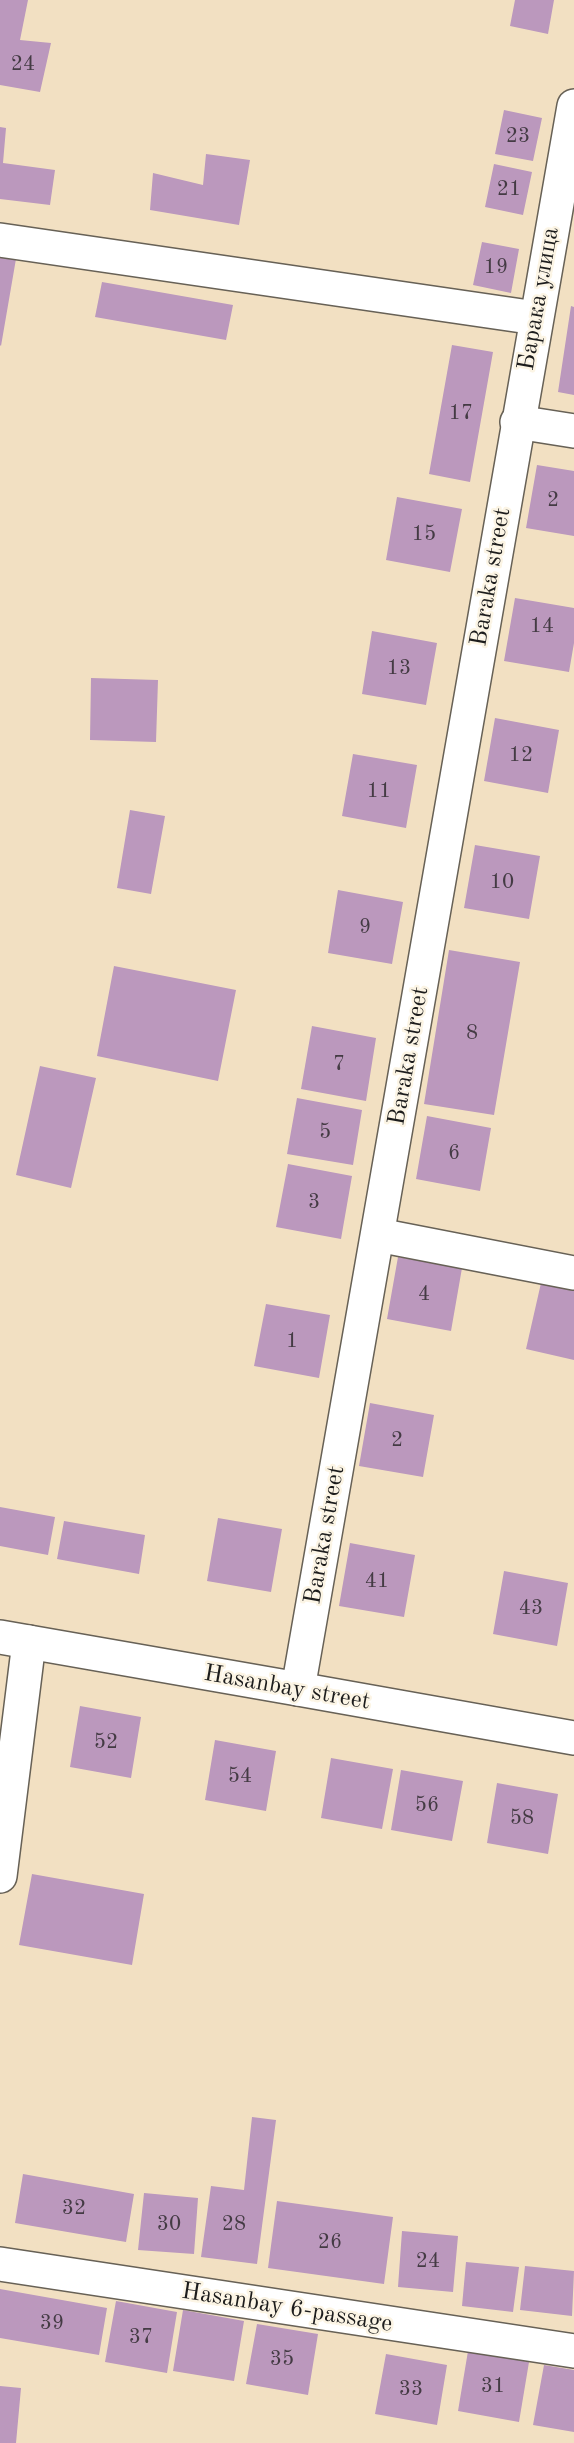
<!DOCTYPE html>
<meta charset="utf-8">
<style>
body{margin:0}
canvas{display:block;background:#f2e0c2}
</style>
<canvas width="574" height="2443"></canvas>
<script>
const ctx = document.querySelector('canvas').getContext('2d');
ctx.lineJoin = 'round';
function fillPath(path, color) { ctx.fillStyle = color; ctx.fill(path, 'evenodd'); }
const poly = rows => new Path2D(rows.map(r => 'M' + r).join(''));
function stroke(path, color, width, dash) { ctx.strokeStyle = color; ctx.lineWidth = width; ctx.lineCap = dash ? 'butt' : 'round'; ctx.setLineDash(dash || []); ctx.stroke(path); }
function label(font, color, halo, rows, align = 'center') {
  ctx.font = font + ' "Old Standard TT",serif'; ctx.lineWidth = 5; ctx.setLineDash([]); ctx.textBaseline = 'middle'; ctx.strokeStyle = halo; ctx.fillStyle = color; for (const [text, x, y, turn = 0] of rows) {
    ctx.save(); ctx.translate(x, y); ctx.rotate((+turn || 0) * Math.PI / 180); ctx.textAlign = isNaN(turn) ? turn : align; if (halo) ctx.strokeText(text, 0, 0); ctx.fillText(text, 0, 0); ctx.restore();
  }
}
fillPath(poly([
 [0,0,28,0,20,40,51,43,40,92,0,85],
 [515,0,554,0,548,34,510,26],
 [504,110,542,118,533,161,495,154],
 [0,127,6,128,3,163,55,170,50,205,0,199],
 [206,154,250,160,239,225,150,210,153,173,203,185],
 [494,164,532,172,523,215,485,207],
 [482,242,519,249,511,293,473,285],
 [0,250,17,253,1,346,0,345],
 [102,282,233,305,226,340,95,317],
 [571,306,574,307,574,395,558,392],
 [452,345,493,352,470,482,429,474],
 [537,465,574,471,574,536,526,528],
 [397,497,462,509,450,572,386,560],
 [515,598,574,608,574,643,569,672,504,661],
 [372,631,437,643,426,705,362,694],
 [91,678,158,680,156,742,90,740],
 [495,718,559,730,548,793,484,781],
 [353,754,417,765,406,828,342,816],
 [130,810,165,816,151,894,117,888],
 [475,845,540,856,529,919,464,908],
 [338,890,403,902,392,964,328,953],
 [449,950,520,962,494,1115,424,1104],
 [114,966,236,990,218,1081,97,1056],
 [312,1026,376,1038,366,1101,301,1089],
 [40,1066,96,1078,71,1188,16,1175],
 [297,1098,362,1110,353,1165,287,1154],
 [427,1116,491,1128,480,1191,416,1179],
 [288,1164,352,1176,341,1239,276,1227],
 [398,1257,462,1268,451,1331,387,1319],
 [541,1283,574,1291,574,1360,526,1349],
 [266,1304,330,1315,319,1378,254,1366],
 [370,1403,434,1415,423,1477,359,1466],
 [0,1507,55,1517,48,1555,0,1546],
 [218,1518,282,1529,271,1592,207,1581],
 [64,1521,145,1535,139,1574,57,1559],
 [350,1543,415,1555,404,1617,339,1606],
 [504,1571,568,1583,557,1646,493,1634],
 [80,1706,141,1717,131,1778,70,1767],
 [215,1740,276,1751,266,1811,205,1800],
 [331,1758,393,1769,382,1829,321,1818],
 [401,1770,463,1781,452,1841,391,1830],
 [497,1783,558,1794,548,1854,487,1843],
 [32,1874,144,1894,132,1965,19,1945],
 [252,2117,276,2120,257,2264,201,2257,211,2186,244,2190],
 [23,2174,134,2194,126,2242,15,2223],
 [144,2193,198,2198,194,2254,138,2250],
 [277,2201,393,2217,384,2284,268,2268],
 [402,2231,458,2236,453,2292,398,2287],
 [466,2262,519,2267,513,2312,462,2306],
 [525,2266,574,2271,572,2316,520,2310],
 [0,2289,107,2308,99,2355,0,2338],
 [116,2301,177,2312,167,2373,105,2362],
 [183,2310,244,2321,234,2381,173,2371],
 [257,2324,318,2334,308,2395,246,2384],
 [468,2351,529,2362,519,2422,458,2411],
 [386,2354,447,2365,437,2425,375,2414],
 [544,2365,574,2370,574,2432,533,2425],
 [0,2386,21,2388,16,2443,0,2443]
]), '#bb98bd');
const minor = poly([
 [0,240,536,318],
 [517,422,574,431],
 [378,1235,574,1273],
 [298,1689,574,1738],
 [0,1876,29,1642],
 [0,2264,574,2351]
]);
const major = poly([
 [0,1637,298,1689,574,106]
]);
stroke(minor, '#676156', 36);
stroke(major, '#676156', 36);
stroke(minor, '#fff', 33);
stroke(major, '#fff', 33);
label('21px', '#443b44', null, [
 ["24",23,64],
 ["23",518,136],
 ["21",509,189],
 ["19",496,267],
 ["17",461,413],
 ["2",553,500],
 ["15",424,534],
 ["14",542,626],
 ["13",399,668],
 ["12",521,755],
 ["11",379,791],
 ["10",502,882],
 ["9",365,927],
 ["8",472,1033],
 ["7",339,1064],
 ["5",325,1132],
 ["6",454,1153],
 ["3",314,1202],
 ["4",424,1294],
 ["1",292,1341],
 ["2",397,1440],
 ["41",377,1581],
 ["43",531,1608],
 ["52",106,1742],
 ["54",240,1776],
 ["56",427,1805],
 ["58",522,1818],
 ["32",74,2208],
 ["30",169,2224],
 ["28",234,2224],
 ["26",330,2242],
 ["24",428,2261],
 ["39",52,2323],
 ["37",141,2337],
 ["35",282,2359],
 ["31",493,2386],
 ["33",411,2389]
]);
label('24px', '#1c1c1c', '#fcf5e5', [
 ["Барака улица",539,299,-80],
 ["Baraka street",491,577,-80],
 ["Baraka street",409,1056,-80],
 ["Baraka street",325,1535,-80],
 ["Hasanbay street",287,1688,10],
 ["Hasanbay 6-passage",287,2308,9]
]);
</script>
